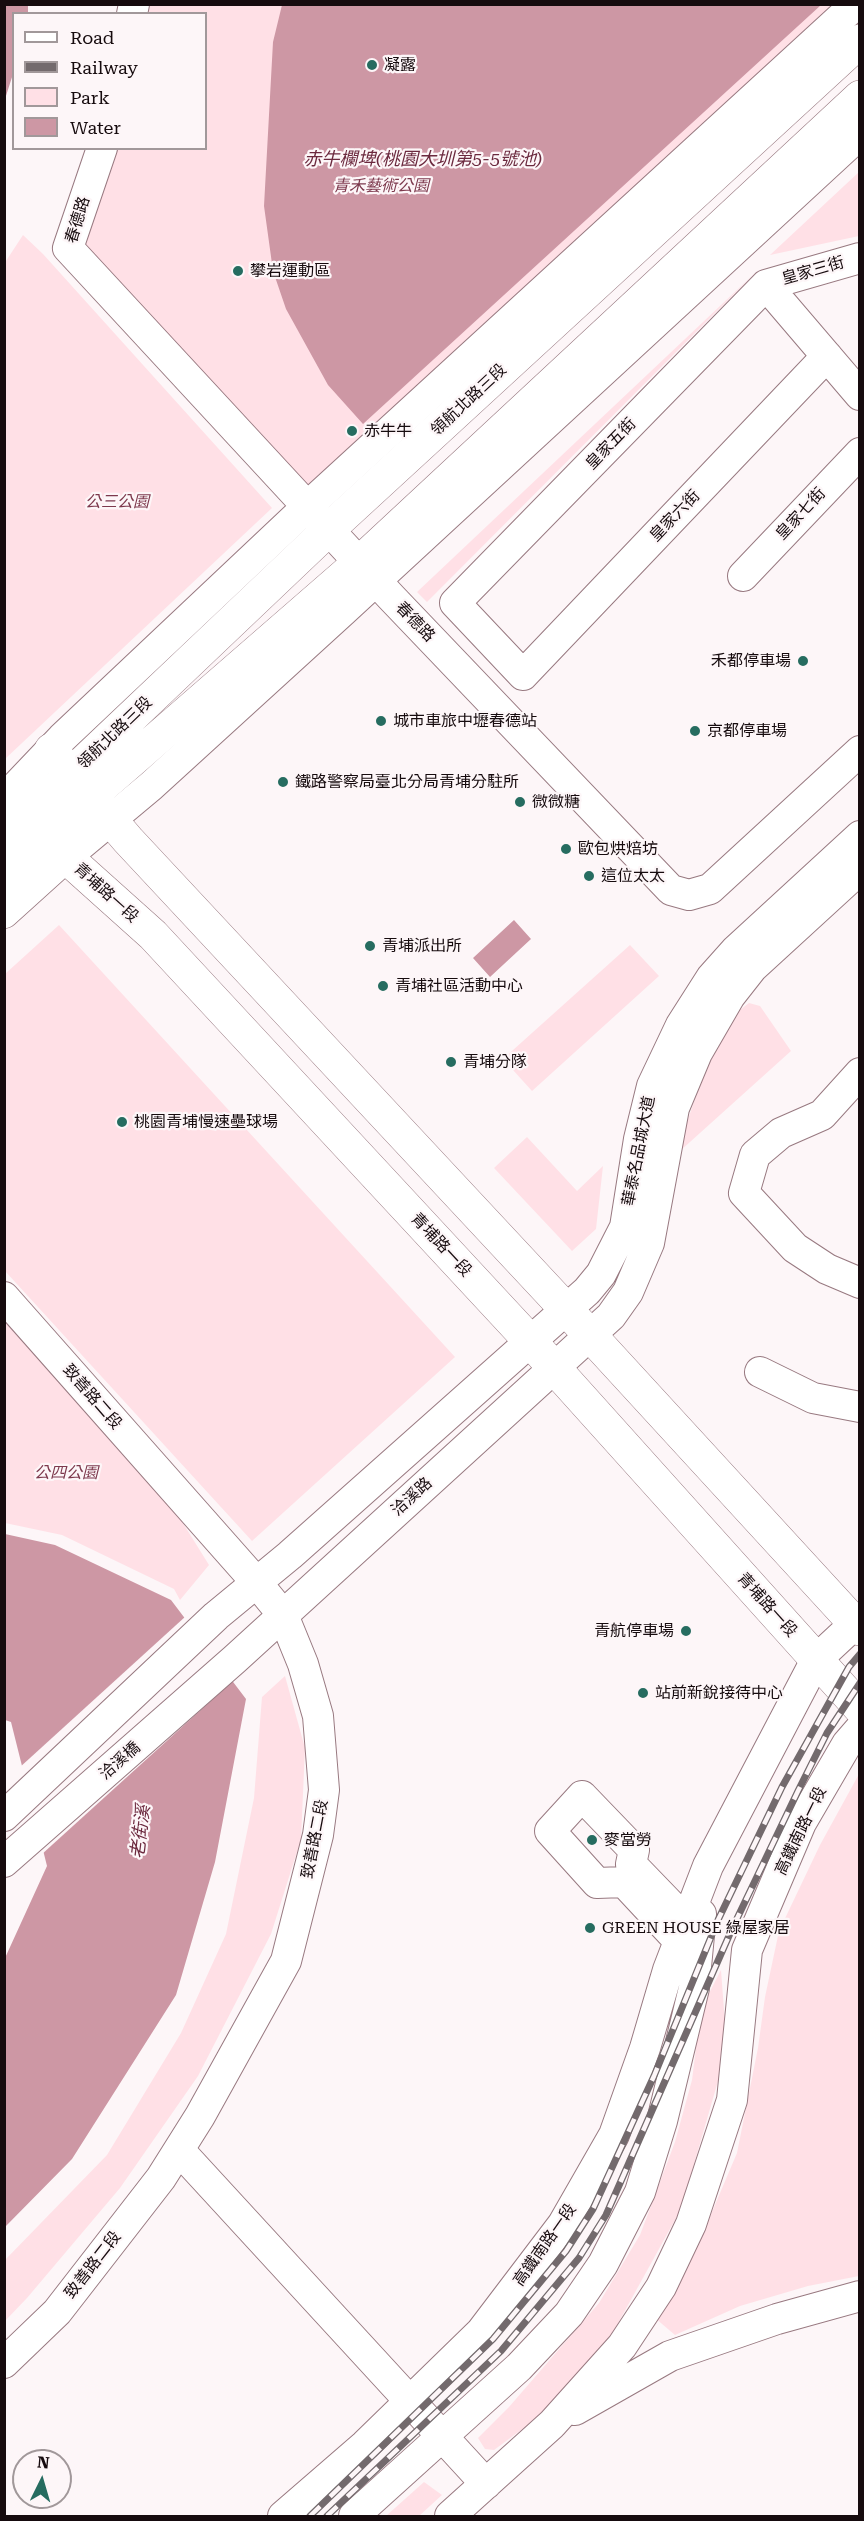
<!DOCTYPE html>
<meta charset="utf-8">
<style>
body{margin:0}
#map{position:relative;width:864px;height:2521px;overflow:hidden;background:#fdf6f8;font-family:"Roboto Serif",serif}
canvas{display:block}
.frame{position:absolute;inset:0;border:6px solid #160b0e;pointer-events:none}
.legend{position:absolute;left:12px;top:12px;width:195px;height:138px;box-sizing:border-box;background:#fdf6f8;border:2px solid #a1989a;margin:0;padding:8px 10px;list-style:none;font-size:18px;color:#160b0e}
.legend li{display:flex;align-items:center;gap:12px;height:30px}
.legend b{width:30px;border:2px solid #a1989a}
.north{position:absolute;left:12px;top:2449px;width:60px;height:60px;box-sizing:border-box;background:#fdf6f8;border:2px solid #a1989a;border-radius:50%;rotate:5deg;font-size:16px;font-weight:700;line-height:24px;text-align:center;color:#160b0e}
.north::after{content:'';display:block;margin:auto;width:21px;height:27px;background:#266c60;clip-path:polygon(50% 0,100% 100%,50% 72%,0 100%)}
</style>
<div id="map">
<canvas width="864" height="2521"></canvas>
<div class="frame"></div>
<ul class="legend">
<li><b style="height:8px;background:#fff"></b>Road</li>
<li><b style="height:8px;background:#736a6d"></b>Railway</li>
<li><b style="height:16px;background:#ffe0e6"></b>Park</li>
<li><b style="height:16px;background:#cd97a4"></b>Water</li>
</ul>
<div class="north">N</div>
</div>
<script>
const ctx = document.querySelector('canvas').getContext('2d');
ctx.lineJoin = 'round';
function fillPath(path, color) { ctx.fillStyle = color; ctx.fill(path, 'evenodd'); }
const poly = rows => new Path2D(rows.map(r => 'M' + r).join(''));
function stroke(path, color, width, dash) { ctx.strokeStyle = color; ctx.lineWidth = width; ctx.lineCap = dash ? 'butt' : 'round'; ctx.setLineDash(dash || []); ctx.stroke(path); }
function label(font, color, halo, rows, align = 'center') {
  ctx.font = font + ' "Roboto Serif","Noto Sans TC",serif'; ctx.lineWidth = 4.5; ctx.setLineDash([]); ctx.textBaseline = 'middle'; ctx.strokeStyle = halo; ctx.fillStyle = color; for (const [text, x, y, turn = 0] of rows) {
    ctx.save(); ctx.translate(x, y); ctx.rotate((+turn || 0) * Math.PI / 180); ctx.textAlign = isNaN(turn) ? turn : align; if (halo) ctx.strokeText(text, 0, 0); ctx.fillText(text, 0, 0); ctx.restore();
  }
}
fillPath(poly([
 [147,5,842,5,305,498,73,247,106,149,206,148,206,14,144,13],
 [859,172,859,236,770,255],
 [23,235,43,254,272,508,5,759,4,264],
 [756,272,427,602,417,592],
 [59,925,455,1357,252,1541,5,1271,5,974],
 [630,945,659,976,532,1091,503,1059],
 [749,1003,760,1006,791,1051,680,1151,686,1125,704,1073,736,1013],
 [527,1137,577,1191,603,1166,596,1229,572,1251,494,1168],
 [4,1309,158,1483,209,1565,180,1600,174,1589,62,1535,5,1523],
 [285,1676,305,1748,301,1839,271,1934,198,2076,120,2188,27,2298,5,2321,5,2260,107,2155,181,2033,226,1934,254,1798,262,1697],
 [859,1774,859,2276,808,2286,740,2306,675,2335,655,2318,698,2245,737,2153,758,2048,765,1997,779,1931,820,1845],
 [721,1970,727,2050,681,2209,606,2345,540,2416,494,2450,485,2449,478,2438,509,2407,599,2303,640,2235,675,2142,692,2080,701,2009],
 [424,2482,442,2495,419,2516,386,2516]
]), '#ffe0e6');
fillPath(poly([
 [5,4,28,5,28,13,14,14,13,74,5,99],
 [282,5,282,4,821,5,363,424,328,385,286,309,273,271,264,206,273,42],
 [514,920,531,939,490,977,473,958],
 [5,1534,55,1545,171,1600,246,1699,215,1862,176,1995,72,2159,5,2227,5,1958,47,1866,11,1722,5,1720]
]), '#cd97a4');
fillPath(poly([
 [186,1616,235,1679,41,1855,19,1768]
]), '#fdf6f8');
const minor = poly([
 [132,14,134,4],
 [102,148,68,248,391,597,671,890,689,895,710,889,860,751],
 [766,285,455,603,523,675,827,356],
 [766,285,860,395],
 [766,285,860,258],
 [743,576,860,453],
 [4,799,62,738,308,506,856,4],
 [4,913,66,857,151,786,343,611,860,134],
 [860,1073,822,1115,781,1133,755,1155,744,1193,795,1248,827,1269,860,1283],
 [4,1297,257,1583,283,1615,303,1664,318,1716,324,1790,318,1835,286,1961,200,2116,161,2178,57,2312,4,2363],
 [760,1372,813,1398,860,1407],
 [4,1816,216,1616,290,1555,587,1291,601,1274,625,1227,639,1139,652,1086,681,1025,711,978,736,950,860,836],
 [4,1862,235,1659,611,1316,628,1292,649,1243,674,1108,697,1053,730,996,752,968,860,869],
 [679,1941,624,1882,597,1883,550,1831,582,1796,634,1850,631,1864,687,1922],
 [179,2150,486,2484],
 [575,2410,670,2356,777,2319,860,2296],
 [283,2516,365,2445,481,2332,563,2224,614,2135,645,2048,668,1970,708,1866,816,1660,860,1619],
 [354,2516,519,2367,569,2314,603,2264,640,2192,662,2121,694,1988,701,1914],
 [450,2516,552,2424,622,2346,661,2287,691,2224,732,2100,747,1950,801,1823,847,1744,860,1729]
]);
const major = poly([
 [51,750,128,840,590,1335,860,1629],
 [7,797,66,857,153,935,531,1342,860,1708],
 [4,838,328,530,860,41],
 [4,875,46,835,360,562,860,97]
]);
stroke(minor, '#987980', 32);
stroke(major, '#987980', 34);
stroke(minor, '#fff', 30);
stroke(major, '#fff', 33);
const rail = poly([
 [310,2516,493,2339,566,2251,593,2209,654,2076,718,1920,782,1787,849,1667,860,1654],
 [327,2516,501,2351,579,2258,606,2215,732,1929,798,1791,827,1733,860,1683]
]);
stroke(rail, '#736a6d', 7);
stroke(rail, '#fdf6f8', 4.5, [14]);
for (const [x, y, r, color] of [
 [372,65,6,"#266c60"],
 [238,271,6,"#266c60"],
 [352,431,6,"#266c60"],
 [803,661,6,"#266c60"],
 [381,721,6,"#266c60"],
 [695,731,6,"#266c60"],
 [283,782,6,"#266c60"],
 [520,802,6,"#266c60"],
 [566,849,6,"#266c60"],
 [589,876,6,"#266c60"],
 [370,946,6,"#266c60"],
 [383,986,6,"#266c60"],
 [451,1062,6,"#266c60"],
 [122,1122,6,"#266c60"],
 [686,1631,6,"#266c60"],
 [643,1693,6,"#266c60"],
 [592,1840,6,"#266c60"],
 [590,1928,6,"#266c60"]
]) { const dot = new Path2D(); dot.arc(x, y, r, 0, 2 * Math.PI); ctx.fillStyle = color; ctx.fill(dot); stroke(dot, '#fdf6f8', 2); }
label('16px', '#160b0e', '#fdf6f8', [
 ["凝露",384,65],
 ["攀岩運動區",250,271],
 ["赤牛牛",364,431],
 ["禾都停車場",791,661,"right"],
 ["城市車旅中壢春德站",393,721],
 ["京都停車場",707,731],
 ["鐵路警察局臺北分局青埔分駐所",295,782],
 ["微微糖",532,802],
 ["歐包烘焙坊",578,849],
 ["這位太太",601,876],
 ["青埔派出所",382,946],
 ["青埔社區活動中心",395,986],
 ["青埔分隊",463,1062],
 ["桃園青埔慢速壘球場",134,1122],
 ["青航停車場",674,1631,"right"],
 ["站前新銳接待中心",655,1693],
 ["麥當勞",604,1840],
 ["GREEN HOUSE 綠屋家居",602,1928]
], 'left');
label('italic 16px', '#7d394d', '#fdf6f8', [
 ["青禾藝術公園",381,186],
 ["公三公園",117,502],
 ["公四公園",66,1473]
]);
label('16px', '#160b0e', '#fdf6f8', [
 ["春德路",78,220,-73],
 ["皇家三街",813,271,-16],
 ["領航北路三段",469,400,-43],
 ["皇家五街",611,444,-46],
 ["皇家七街",801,514,-47],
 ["皇家六街",675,516,-46],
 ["春德路",415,622,46],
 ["領航北路三段",115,733,-44],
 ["青埔路一段",106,893,42],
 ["華泰名品城大道",639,1151,-79],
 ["青埔路一段",441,1245,47],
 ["致善路二段",92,1397,49],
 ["洽溪路",412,1497,-42],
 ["青埔路一段",767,1605,48],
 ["洽溪橋",120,1761,-41],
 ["高鐵南路一段",801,1831,-64],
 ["致善路二段",315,1839,-79],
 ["高鐵南路一段",545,2245,-55],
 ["致善路二段",93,2265,-52]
]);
label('italic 18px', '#6b293e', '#fdf6f8', [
 ["赤牛欄埤(桃園大圳第5-5號池)",423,160],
 ["老街溪",141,1832,-83]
]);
</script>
